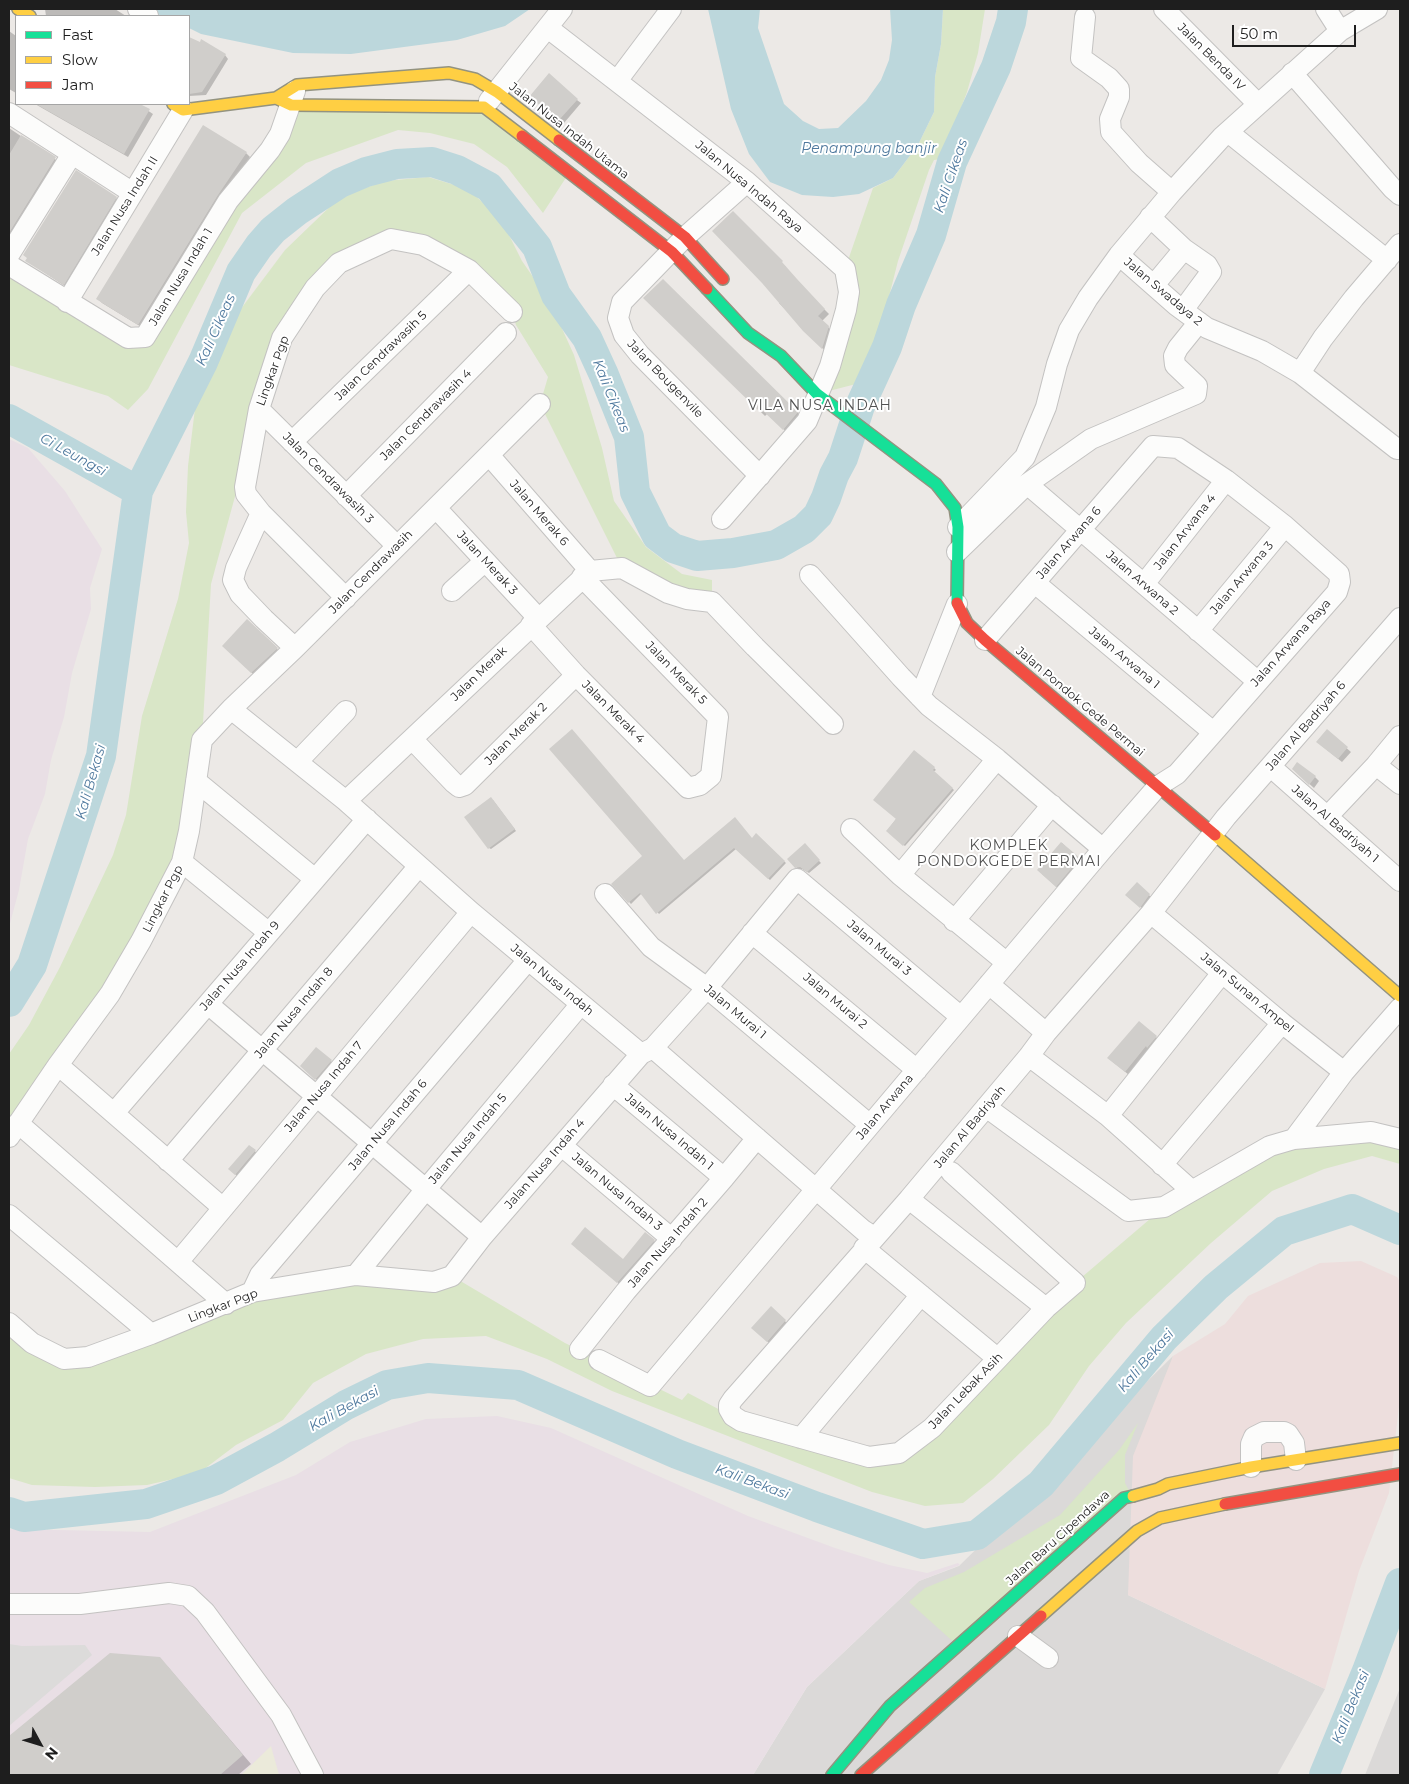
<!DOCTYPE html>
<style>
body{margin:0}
#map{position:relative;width:1409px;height:1784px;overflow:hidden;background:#ece9e6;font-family:Montserrat,sans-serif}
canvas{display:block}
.frame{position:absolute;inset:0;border:10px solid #1e1e1e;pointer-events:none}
.legend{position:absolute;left:15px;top:15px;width:175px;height:90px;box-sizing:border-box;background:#fff;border:1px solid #a5a5a5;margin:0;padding:6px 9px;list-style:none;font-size:15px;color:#1e1e1e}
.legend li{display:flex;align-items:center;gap:10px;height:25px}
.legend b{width:25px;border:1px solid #a5a5a5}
.north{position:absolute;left:15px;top:1719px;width:50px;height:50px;-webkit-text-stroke:4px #fff;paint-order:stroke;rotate:129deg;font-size:14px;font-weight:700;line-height:20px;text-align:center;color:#1e1e1e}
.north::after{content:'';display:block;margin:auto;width:18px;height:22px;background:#1e1e1e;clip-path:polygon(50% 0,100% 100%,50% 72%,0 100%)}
.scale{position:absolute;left:1232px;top:25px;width:124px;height:22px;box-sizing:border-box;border:2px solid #1e1e1e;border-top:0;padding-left:6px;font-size:15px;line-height:18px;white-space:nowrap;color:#1e1e1e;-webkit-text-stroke:4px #fff;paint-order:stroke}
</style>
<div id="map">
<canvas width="1409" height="1784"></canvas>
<div class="frame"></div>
<ul class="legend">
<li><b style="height:6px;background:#16e098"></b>Fast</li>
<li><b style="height:6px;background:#ffcf43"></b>Slow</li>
<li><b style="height:6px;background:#f24e42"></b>Jam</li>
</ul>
<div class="north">N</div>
<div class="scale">50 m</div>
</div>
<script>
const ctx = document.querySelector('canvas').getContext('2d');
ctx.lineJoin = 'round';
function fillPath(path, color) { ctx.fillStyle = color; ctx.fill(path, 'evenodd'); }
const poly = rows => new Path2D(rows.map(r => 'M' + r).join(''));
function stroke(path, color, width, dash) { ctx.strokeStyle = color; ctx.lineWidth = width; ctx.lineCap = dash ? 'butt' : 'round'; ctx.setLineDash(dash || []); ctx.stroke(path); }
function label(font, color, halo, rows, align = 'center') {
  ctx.font = font + ' Montserrat,sans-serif'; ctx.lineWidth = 4; ctx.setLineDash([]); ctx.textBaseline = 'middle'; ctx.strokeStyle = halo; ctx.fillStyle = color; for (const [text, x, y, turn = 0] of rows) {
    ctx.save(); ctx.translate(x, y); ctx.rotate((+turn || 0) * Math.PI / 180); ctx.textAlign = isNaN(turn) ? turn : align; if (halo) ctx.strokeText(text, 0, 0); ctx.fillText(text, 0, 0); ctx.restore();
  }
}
fillPath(poly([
 [1173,1356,1128,1595,1325,1689,1277,1775,753,1775,807,1687,919,1581,959,1566],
 [1400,1688,1400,1775,1365,1775]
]), '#dbd9d8');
fillPath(poly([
 [1361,1261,1397,1277,1400,1282,1400,1397,1389,1493,1359,1571,1325,1689,1128,1595,1133,1456,1173,1356,1225,1324,1248,1296,1320,1263]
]), '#eddedd');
fillPath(poly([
 [9,439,28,448,65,491,102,549,90,588,91,609,72,673,64,717,51,760,45,794,28,839,19,890,9,927],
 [497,1416,551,1428,748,1516,835,1548,889,1565,927,1573,958,1563,960,1565,919,1581,807,1687,753,1775,9,1775,9,1529,150,1532,296,1475,350,1442,426,1419]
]), '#e9dfe5');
fillPath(poly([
 [271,1746,279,1775,241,1775]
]), '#ebeada');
fillPath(poly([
 [943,9,985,9,978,53,967,92,942,159,934,160,929,170,898,261,879,336,860,383,817,394,830,365,845,269,873,188,893,178,918,145,934,112,935,77,941,44],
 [291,105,484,107,569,173,543,213,507,167,474,144,430,133,398,130,306,163,242,213,148,389,128,410,108,396,9,365,9,265,145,337],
 [428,177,468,189,501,219,522,261,549,300,574,355,602,448,614,501,646,547,682,574,712,580,712,602,622,568,540,404,548,377,516,325,512,312,469,270,391,239,315,288,259,409,211,584,202,740,182,862,9,1140,9,1054,29,1025,60,967,113,855,126,815,142,716,178,599,189,543,186,512,188,466,197,392,211,358,228,326,285,250,340,197,385,181],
 [1400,1139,1400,1164,1372,1156,1324,1169,1272,1191,1211,1243,1126,1323,1089,1366,1049,1425,993,1479,963,1503,925,1506,872,1492,612,1391,547,1359,486,1336,423,1339,366,1354,313,1383,283,1420,236,1445,199,1473,147,1485,95,1487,32,1485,9,1478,9,1323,64,1359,252,1292,452,1276,565,1343,682,1400,688,1393,741,1421,899,1453,1075,1283,1164,1207,1270,1146],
 [1138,1423,1125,1455,1125,1483,1132,1496,958,1646,909,1602,925,1588,964,1572,1060,1515,1119,1450]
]), '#d9e6c7');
fillPath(poly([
 [9,1644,22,1646,85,1645,92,1655,9,1726]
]), '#dcdbda');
fillPath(poly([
 [151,9,530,9,505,26,457,40,351,54,293,53,201,34,189,28,189,16,162,16,153,12],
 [708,9,760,9,758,28,784,104,803,121,819,129,838,128,866,101,881,80,889,60,892,40,890,9,943,9,941,44,935,77,934,112,918,145,893,178,859,194,833,197,802,195,770,182,749,154,731,109]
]), '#bcd7dc');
fillPath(poly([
 [45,9,115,9,126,16,46,16],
 [9,31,16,36,16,93,9,89],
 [189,39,225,55,228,59,206,95,189,96],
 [534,100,577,100,581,103,564,123],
 [35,104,138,104,153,114,128,157],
 [9,128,59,162,9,243],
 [246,153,250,157,222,199,143,328,102,303,98,299],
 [116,198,120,202,68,288,27,261],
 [733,212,786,267,785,268,801,286,829,314,822,321,833,332,826,352,779,303,780,302],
 [663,280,803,418,789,435,768,413,765,416,645,298],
 [247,620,278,650,253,674,223,646],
 [1327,731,1351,752,1342,762,1322,746],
 [934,768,936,770,933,772,954,790,905,846,887,831],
 [1297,773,1315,777,1319,781,1314,788],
 [493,800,516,831,491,849,489,848],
 [756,835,786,863,770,880,736,849,659,914,642,893,631,904,613,884,752,840],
 [1062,843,1083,863,1060,890,1042,874],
 [804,845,821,863,809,873,802,869,798,869,789,859],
 [1137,884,1151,897,1142,908,1127,895],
 [1156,1037,1160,1041,1129,1075,1113,1062],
 [317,1049,332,1062,317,1080,301,1066],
 [249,1146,257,1153,237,1176,230,1169],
 [654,1241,658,1245,622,1286,576,1248,624,1261],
 [771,1308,787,1323,769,1343,753,1328],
 [110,1654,168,1667,251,1764,238,1775,9,1775,9,1737]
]), '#0003');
stroke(poly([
 [9,419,138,491],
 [9,1002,32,965,101,756,138,491,203,362,241,272,259,246,273,230,297,211,340,183,366,172,397,164,432,162,457,170,489,187,537,247,556,295,587,338,604,375,629,437,635,492,657,536,673,548,697,556,733,553,776,545,804,529,818,515,826,498,834,475,843,458,860,406,887,347,901,305,931,235,952,162,996,67,1011,22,1013,9],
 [9,1512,24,1517,146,1504,216,1480,277,1447,346,1405,387,1385,428,1378,518,1385,677,1454,817,1507,923,1544,977,1535,1041,1484,1164,1338,1216,1287,1284,1231,1352,1209,1400,1230],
 [1324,1775,1367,1671,1400,1583]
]), '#bcd7dc', 30);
fillPath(poly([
 [189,37,200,42,201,39,226,54,202,92,189,94],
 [549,73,578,99,559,120,529,97],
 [36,104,140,104,150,109,124,154],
 [203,125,247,152,218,195,138,325,96,299],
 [21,135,56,157,9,233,9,155],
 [76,170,117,197,64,285,25,261,27,258,23,255],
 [733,211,783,261,782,262,797,279,825,309,818,316,829,326,822,349,803,331,762,283,712,231],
 [663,279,798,412,783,430,761,409,759,411,643,298],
 [247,619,278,648,251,673,222,646],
 [572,729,684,860,735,817,752,838,756,833,785,861,768,879,734,848,656,914,640,893,628,903,611,884,642,856,549,749],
 [1327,729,1348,747,1338,759,1316,742],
 [914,750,935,767,933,770,953,788,903,846,886,831,896,819,873,800],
 [1297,762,1316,776,1309,785,1292,769],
 [491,797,515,829,488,849,464,817],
 [1061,842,1080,858,1056,887,1037,870],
 [805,843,820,860,807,872,800,867,795,868,787,859],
 [1137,882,1150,894,1140,908,1125,895],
 [1139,1021,1157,1036,1147,1048,1146,1046,1125,1072,1107,1058],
 [316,1047,332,1060,315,1080,300,1066],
 [249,1145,256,1150,235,1175,228,1169],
 [585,1227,623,1259,645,1232,655,1240,617,1283,571,1244],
 [771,1306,786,1320,767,1342,751,1328],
 [110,1653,160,1657,243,1755,220,1775,9,1775,9,1736]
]), '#d0cecb');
const street = poly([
 [138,9,148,16],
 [1164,9,1258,104],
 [1326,9,1340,31],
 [1085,17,1081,58,1109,78,1119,89,1119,97,1110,119,1111,132,1139,163,1172,192],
 [548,28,747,182,845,269,849,292,846,310,830,366,807,421,722,519],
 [1292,73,1393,189,1400,195],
 [617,81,671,9],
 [489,101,562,9],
 [9,113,133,193],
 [1228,132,1387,260],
 [747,182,685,237,622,302,618,318,624,335,640,355,760,476],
 [1150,217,1184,249,1207,265,1211,272,1183,310],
 [9,255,72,154],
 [1119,255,1177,306,1207,328,1262,351,1300,373,1397,449,1400,449],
 [9,265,128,338,145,337,228,201,270,150,280,134,295,91],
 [1154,285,1184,249],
 [67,302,183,110],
 [1300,373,1323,338,1354,298,1400,244],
 [259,409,397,546],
 [292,442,469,270],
 [489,455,590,571],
 [1027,484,1257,681],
 [346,496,506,333],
 [436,508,538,618],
 [261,513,346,598],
 [958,527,1025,457,1046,407,1057,364,1069,330,1088,298,1119,255,1172,192,1222,137,1340,31,1377,9],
 [957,552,1027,484,1091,439,1196,394,1197,386,1175,365,1174,356,1178,348,1199,322],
 [810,575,901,677,929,706,997,759,1103,849],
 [1035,583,1213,732],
 [1144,584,1226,480],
 [452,591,485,561],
 [531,625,576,675,688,788,700,785,711,776,718,717,582,577],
 [1198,631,1285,526],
 [295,648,264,619,240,594,233,580,236,568,261,513,246,494,245,487,259,409,282,338,315,288,339,263,391,239,423,245,469,270,512,312],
 [920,697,957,604],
 [231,709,346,801,471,912,641,1054,653,1048,863,1230,874,1237],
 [412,739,454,783,459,787,465,785,576,675],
 [298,761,346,711],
 [1376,765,1400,784],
 [1271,767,1400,881],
 [196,781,315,879],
 [346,801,590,571,622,568,668,593,687,599,712,602,755,647,833,724],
 [1327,817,1376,765,1400,736],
 [851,829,900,875,1007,963],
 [182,862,269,933],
 [900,875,997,759],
 [605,894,651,947,707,988,870,1125],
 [1151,913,1282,1023,1344,1072],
 [954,921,1052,805],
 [752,933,917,1070],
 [989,984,1046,1033],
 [208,1004,482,1237],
 [653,1048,707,988,797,879,961,1017],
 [1029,1056,1108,1116,1191,1190],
 [58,1065,223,1208],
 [613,1085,724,1178],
 [986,1107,1128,1211,1164,1207,1270,1146,1294,1139,1371,1132,1400,1139],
 [114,1113,367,819],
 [1108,1116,1222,973],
 [18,1123,226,1304],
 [9,1137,58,1065,110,994,141,941,182,862,189,831,202,740,231,709,295,648,540,404],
 [1294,1139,1344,1072,1400,1008],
 [562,1146,672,1239],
 [168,1161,419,866],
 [1162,1165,1282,1023],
 [951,1172,1075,1283,1046,1308,932,1428,899,1453,869,1457,741,1421,733,1416,729,1409,729,1405,733,1399,909,1199,1029,1056,1046,1033,1151,913,1226,817,1400,618],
 [909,1199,1046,1308],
 [9,1215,151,1334],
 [864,1248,997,1358],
 [178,1262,471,912],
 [356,1275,426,1189,581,1004],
 [252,1292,260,1275,528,960],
 [9,1323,32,1343,64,1359,88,1357,151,1334,252,1292,356,1275,434,1282,452,1276,482,1237,641,1054],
 [580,1349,626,1291,724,1178,757,1138],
 [599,1360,650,1386,1103,849,1158,786,1177,774,1337,592,1340,582,1339,574,1285,526,1226,480,1178,448,1153,446,985,640],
 [801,1438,921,1295],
 [1251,1467,1251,1444,1254,1437,1264,1432,1284,1432,1288,1434,1294,1443,1296,1460],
 [9,1604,80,1604,169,1593,188,1596,205,1612,281,1715,313,1775],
 [1018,1636,1048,1658]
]);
const fast = poly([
 [707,289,748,333,781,356,817,394,936,484,955,508,958,527,957,603],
 [832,1775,890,1706,1124,1498,1133,1496]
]);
const slow = poly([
 [18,9,30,16],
 [276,98,291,105,484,107,522,136],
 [173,104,183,110,276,98,297,85,449,73,475,79,497,92,559,140],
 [1215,835,1400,996],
 [1133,1496,1158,1489,1168,1484,1251,1467,1400,1443],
 [1041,1616,1137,1531,1160,1518,1225,1504]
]);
const jam = poly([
 [522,136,672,252,707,289],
 [559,140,685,237,723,279],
 [957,603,967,623,985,640,1215,835],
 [1225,1504,1400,1474],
 [861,1775,1041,1616]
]);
stroke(street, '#c3c2c1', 22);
stroke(fast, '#939380', 14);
stroke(slow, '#939380', 14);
stroke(jam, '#939380', 14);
stroke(street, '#fcfcfb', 20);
stroke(fast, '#16e098', 11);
stroke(slow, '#ffcf43', 11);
stroke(jam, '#f24e42', 11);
label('12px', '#1e1e1e', '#fff', [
 ["Jalan Benda IV",1211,57,45],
 ["Jalan Nusa Indah Utama",569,131,38],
 ["Jalan Nusa Indah Raya",749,187,40],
 ["Jalan Nusa Indah II",125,206,-58],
 ["Jalan Nusa Indah 1",181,277,-59],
 ["Jalan Swadaya 2",1163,292,40],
 ["Jalan Cendrawasih 5",381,356,-44],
 ["Lingkar Pgp",273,371,-70],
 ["Jalan Bougenvile",665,379,46],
 ["Jalan Cendrawasih 4",426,415,-45],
 ["Jalan Cendrawasih 3",328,478,45],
 ["Jalan Merak 6",539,513,49],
 ["Jalan Arwana 4",1185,532,-52],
 ["Jalan Arwana 6",1069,543,-49],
 ["Jalan Merak 3",487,563,47],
 ["Jalan Cendrawasih",371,572,-45],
 ["Jalan Arwana 3",1242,578,-50],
 ["Jalan Arwana 2",1142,583,41],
 ["Jalan Arwana Raya",1291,643,-48],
 ["Jalan Arwana 1",1124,658,40],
 ["Jalan Merak 5",676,673,46],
 ["Jalan Merak",479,674,-44],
 ["Jalan Pondok Gede Permai",1080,702,40],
 ["Jalan Merak 4",613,712,45],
 ["Jalan Al Badriyah 6",1306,726,-49],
 ["Jalan Merak 2",516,734,-45],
 ["Jalan Al Badriyah 1",1335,824,41],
 ["Lingkar Pgp",163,899,-63],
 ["Jalan Murai 3",879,948,40],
 ["Jalan Nusa Indah 9",240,966,-49],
 ["Jalan Nusa Indah",552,980,40],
 ["Jalan Sunan Ampel",1247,993,40],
 ["Jalan Murai 2",835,1001,40],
 ["Jalan Murai 1",735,1012,40],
 ["Jalan Nusa Indah 8",294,1013,-50],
 ["Jalan Nusa Indah 7",324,1087,-50],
 ["Jalan Arwana",885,1107,-50],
 ["Jalan Nusa Indah 6",388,1125,-50],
 ["Jalan Al Badriyah",970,1127,-50],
 ["Jalan Nusa Indah 1",669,1132,40],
 ["Jalan Nusa Indah 5",468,1139,-50],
 ["Jalan Nusa Indah 4",545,1164,-49],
 ["Jalan Nusa Indah 3",617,1192,40],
 ["Jalan Nusa Indah 2",668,1243,-49],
 ["Lingkar Pgp",223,1306,-21],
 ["Jalan Lebak Asih",966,1391,-46],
 ["Jalan Baru Cipendawa",1058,1538,-42]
]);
label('italic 14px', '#4f799e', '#fff', [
 ["Penampung banjir",869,149],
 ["Kali Cikeas",951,176,-71],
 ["Kali Cikeas",216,330,-66],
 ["Kali Cikeas",611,396,68],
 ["Ci Leungsi",73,455,29],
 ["Kali Bekasi",91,782,-74],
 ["Kali Bekasi",1146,1361,-49],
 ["Kali Bekasi",344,1409,-29],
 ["Kali Bekasi",752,1482,20],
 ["Kali Bekasi",1351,1707,-68]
]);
ctx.letterSpacing = '1px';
label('14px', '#515151', '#fff', [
 ["VILA NUSA INDAH",820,406],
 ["KOMPLEK",1009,846],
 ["PONDOKGEDE PERMAI",1009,862]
]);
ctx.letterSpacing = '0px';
</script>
